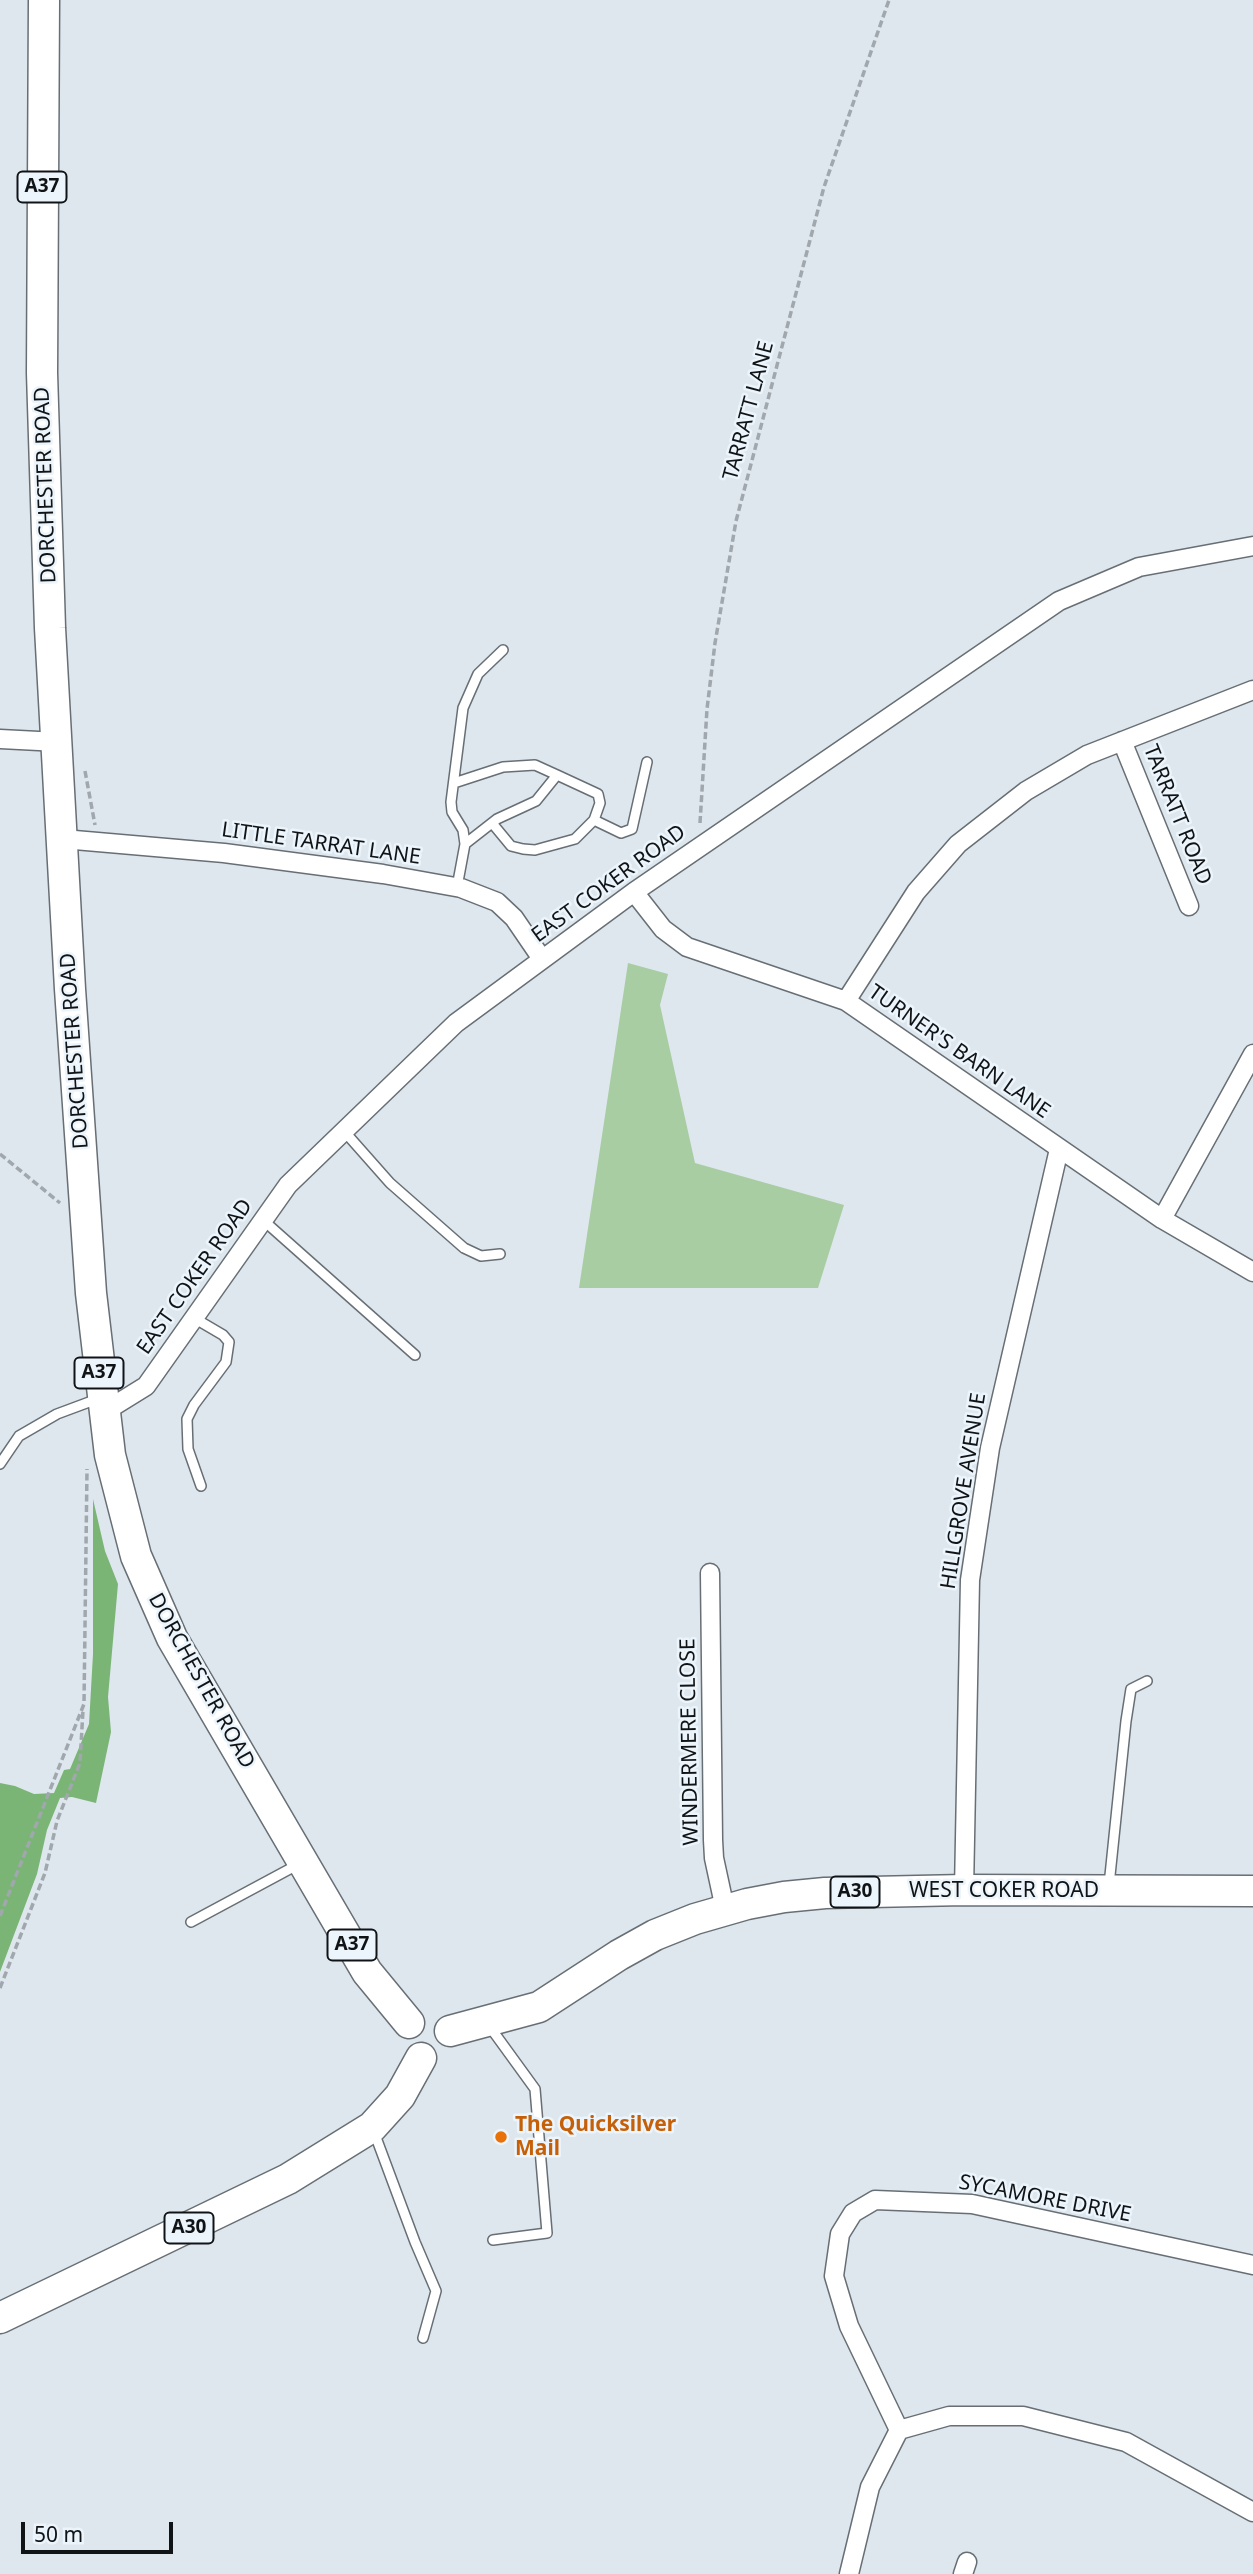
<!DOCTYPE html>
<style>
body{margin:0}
#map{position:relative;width:1253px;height:2574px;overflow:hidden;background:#dee7ee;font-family:"Noto Sans",sans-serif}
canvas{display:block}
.scale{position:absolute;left:21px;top:2522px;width:152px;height:32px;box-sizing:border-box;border:4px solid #111416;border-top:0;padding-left:9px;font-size:21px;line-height:24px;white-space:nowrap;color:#111416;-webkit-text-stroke:5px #ecf5fc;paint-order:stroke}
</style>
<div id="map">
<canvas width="1253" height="2574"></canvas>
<div class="scale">50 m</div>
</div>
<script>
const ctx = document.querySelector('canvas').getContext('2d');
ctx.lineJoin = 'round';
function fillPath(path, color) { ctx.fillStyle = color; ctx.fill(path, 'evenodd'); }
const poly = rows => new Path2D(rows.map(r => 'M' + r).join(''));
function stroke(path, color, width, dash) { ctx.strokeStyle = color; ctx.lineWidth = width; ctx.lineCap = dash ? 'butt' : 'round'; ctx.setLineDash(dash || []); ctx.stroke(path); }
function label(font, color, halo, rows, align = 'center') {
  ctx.font = font + ' "Noto Sans",sans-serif'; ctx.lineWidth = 5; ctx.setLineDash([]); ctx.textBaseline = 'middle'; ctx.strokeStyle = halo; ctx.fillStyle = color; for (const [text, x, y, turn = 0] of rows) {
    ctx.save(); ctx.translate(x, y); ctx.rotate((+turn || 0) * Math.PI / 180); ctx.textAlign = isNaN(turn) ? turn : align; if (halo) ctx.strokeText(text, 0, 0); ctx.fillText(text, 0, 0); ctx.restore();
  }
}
fillPath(poly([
 [628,963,668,974,660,1005,695,1163,844,1205,818,1288,579,1288]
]), '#a8cda3');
fillPath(poly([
 [93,1499,105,1551,118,1584,108,1697,111,1732,96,1803,72,1797,60,1798,47,1830,37,1874,0,1972,0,1783,15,1786,34,1794,54,1793,64,1770,70,1769,89,1724,93,1654]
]), '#7bb575');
const service = poly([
 [454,783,503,767,535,765,557,775,536,801,497,819,465,844],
 [594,820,621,833,632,829,647,762],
 [492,823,511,846,523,849,535,850,575,839,594,820,600,803,598,794,557,775],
 [457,887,465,844,463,830,452,812,451,802,463,708,478,674,503,650],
 [344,1131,390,1183,464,1248,481,1256,500,1254],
 [263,1220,415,1355],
 [194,1318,223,1335,229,1342,226,1362,194,1405,187,1419,188,1449,201,1486],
 [0,1464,19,1436,57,1414,100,1398],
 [1109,1885,1126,1721,1131,1689,1147,1681],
 [191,1922,299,1864],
 [490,2027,535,2089,547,2233,493,2240],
 [374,2132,415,2242,436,2291,423,2338]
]);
const minor = poly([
 [0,739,58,742],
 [1122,741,1189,906],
 [63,839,224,853,383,874,461,888,497,902,514,918,542,959],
 [634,892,663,929,687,947,846,1001,1162,1219,1253,1272],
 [846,1001,916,892,958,844,1026,791,1087,755,1253,690],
 [1162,1219,1253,1054],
 [104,1412,146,1386,288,1185,456,1023,634,892,1059,601,1139,567,1253,546],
 [710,1573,713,1840,714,1858,725,1909],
 [964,1890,970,1580,990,1448,1059,1149],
 [899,2430,849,2326,834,2276,840,2234,853,2213,875,2200,972,2204,1253,2265],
 [849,2574,870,2487,899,2430,949,2416,1023,2416,1126,2442,1253,2512],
 [963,2574,967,2562]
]);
const trunk = poly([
 [44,0,42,373,50,628,70,989,91,1293,110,1455,136,1556,172,1638,367,1972,409,2023],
 [450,2031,539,2007,619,1955,655,1935,695,1919,747,1904,784,1897,825,1893,964,1890,1253,1891],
 [0,2318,288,2179,372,2127,400,2096,421,2058]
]);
stroke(service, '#676f75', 12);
stroke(minor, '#676f75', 21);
stroke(trunk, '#676f75', 33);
stroke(poly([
 [85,771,95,825],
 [700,823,707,709,715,643,736,521,824,187,889,0],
 [0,1154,60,1203],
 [0,1916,84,1704,87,1469],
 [0,1988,45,1873,57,1821,80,1763,83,1710]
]), '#a0a7ad', 3.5, [7, 3.5]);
stroke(service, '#fff', 9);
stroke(minor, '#fff', 18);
stroke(trunk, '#fff', 30);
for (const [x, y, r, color] of [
 [501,2137,7,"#e8710a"]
]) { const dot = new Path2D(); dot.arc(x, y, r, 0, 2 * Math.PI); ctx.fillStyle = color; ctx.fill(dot); stroke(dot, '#ecf5fc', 2.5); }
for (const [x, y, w] of [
 [42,187,49],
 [99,1373,49],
 [855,1892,49],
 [352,1945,49],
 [189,2228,49]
]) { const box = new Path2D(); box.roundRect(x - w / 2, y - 15.5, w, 31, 5); ctx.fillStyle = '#ecf5fc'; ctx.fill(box); stroke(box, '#111416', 2); }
label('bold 19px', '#111416', null, [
 ["A37",42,187],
 ["A37",99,1373],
 ["A30",855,1892],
 ["A37",352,1945],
 ["A30",189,2228]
]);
label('21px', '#111416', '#ecf5fc', [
 ["TARRATT LANE",749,411,-75],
 ["DORCHESTER ROAD",46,485,-92],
 ["TARRATT ROAD",1177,815,68],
 ["LITTLE TARRAT LANE",321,844,8],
 ["EAST COKER ROAD",609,884,-36],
 ["DORCHESTER ROAD",75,1051,-94],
 ["TURNER'S BARN LANE",959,1052,35],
 ["EAST COKER ROAD",195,1277,-55],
 ["HILLGROVE AVENUE",964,1491,-81],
 ["DORCHESTER ROAD",201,1681,61],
 ["WINDERMERE CLOSE",690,1742,-91],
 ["WEST COKER ROAD",1004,1891],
 ["SYCAMORE DRIVE",1045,2199,11]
]);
label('bold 21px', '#c56008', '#ecf5fc', [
 ["The Quicksilver",515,2125],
 ["Mail",515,2149]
], 'left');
</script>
